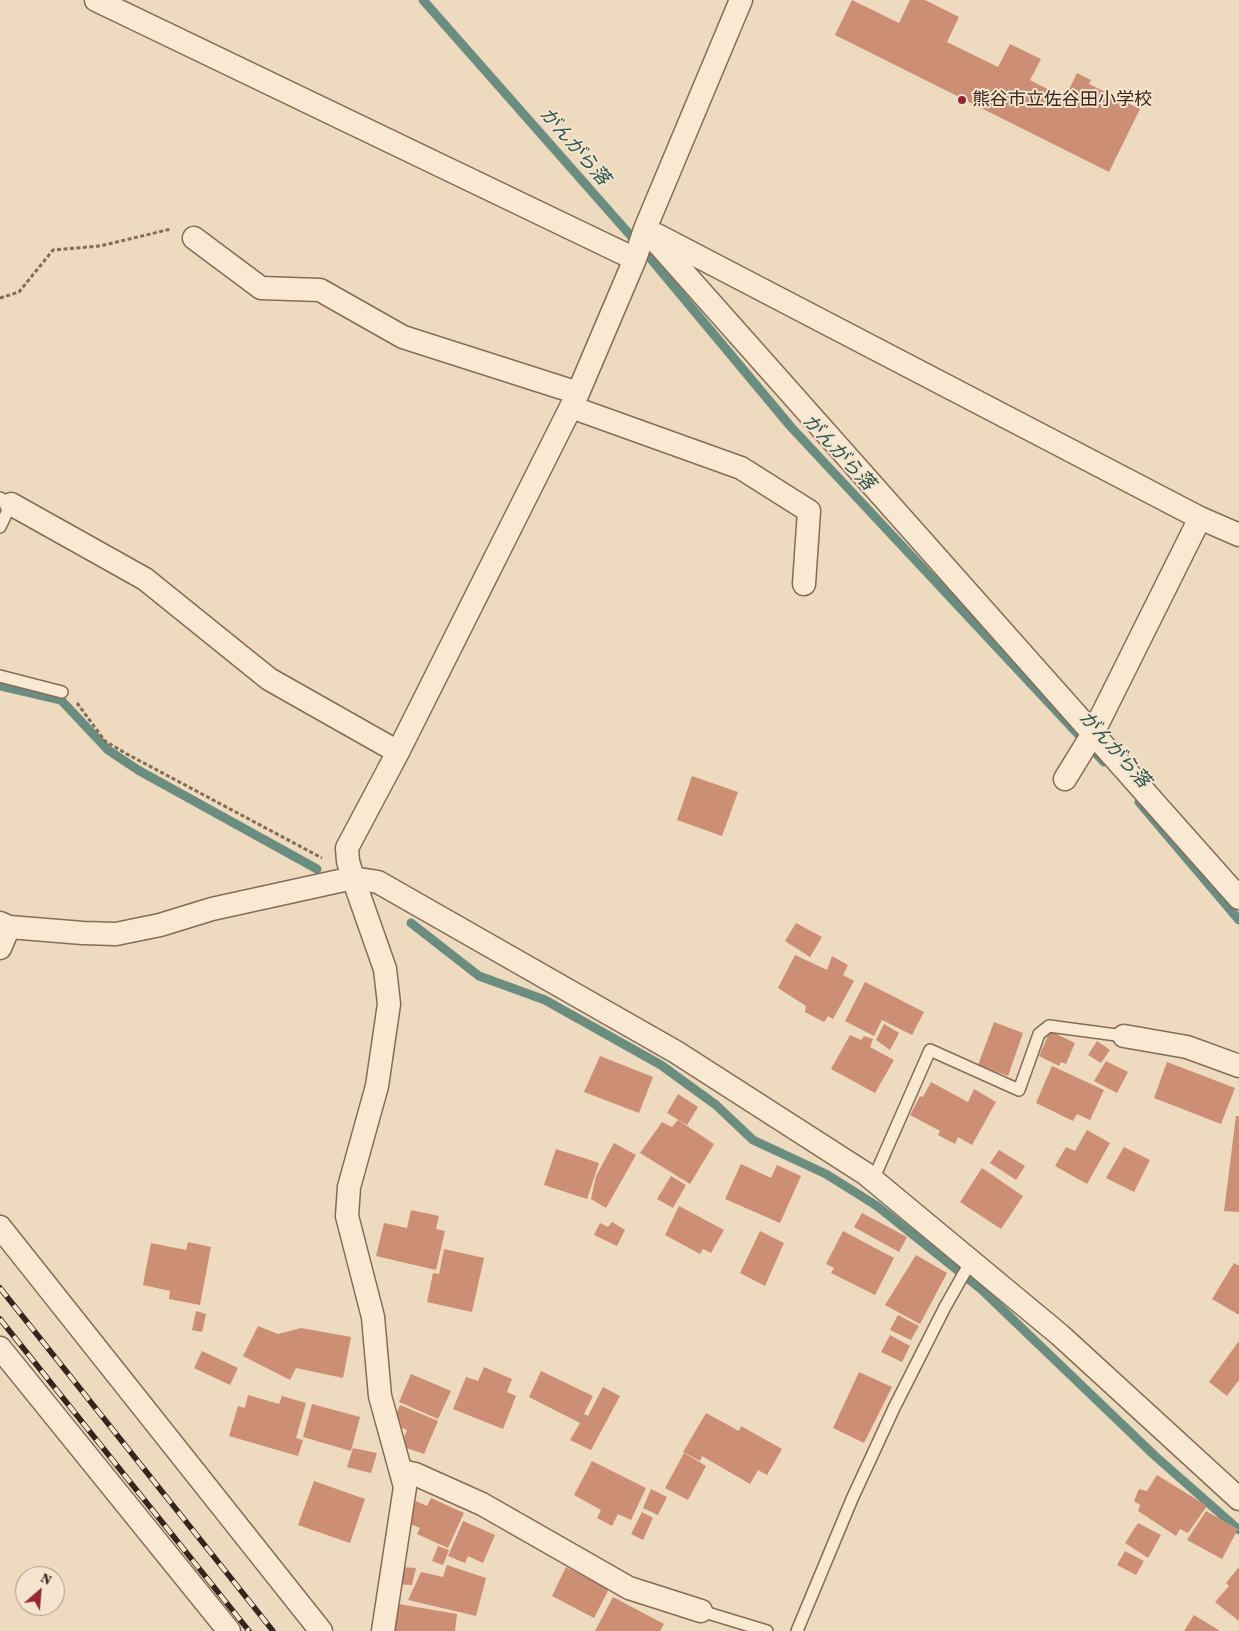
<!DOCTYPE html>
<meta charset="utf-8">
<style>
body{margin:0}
#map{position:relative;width:1239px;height:1631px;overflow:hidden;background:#eedabf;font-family:"Source Serif 4",serif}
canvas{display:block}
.north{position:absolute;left:15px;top:1566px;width:50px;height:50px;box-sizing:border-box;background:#f5e5ce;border:1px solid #a99887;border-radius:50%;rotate:27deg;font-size:14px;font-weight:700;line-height:20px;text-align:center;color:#36251c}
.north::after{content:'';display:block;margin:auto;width:18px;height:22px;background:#952735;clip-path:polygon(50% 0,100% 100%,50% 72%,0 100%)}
</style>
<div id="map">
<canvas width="1239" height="1631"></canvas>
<div class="north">N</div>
</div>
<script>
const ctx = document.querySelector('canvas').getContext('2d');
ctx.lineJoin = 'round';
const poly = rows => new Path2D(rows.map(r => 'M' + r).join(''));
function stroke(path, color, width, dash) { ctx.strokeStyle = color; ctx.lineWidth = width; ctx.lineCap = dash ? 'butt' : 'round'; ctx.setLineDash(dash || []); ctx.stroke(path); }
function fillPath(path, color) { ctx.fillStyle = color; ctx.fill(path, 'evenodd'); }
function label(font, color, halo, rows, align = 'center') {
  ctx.font = font + ' "Source Serif 4","Noto Sans JP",serif'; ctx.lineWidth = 4; ctx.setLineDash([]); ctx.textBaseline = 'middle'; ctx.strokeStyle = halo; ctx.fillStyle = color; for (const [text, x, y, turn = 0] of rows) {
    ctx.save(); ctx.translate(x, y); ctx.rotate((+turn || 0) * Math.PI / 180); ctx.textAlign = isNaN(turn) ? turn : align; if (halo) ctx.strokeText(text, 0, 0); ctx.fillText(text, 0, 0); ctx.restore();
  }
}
stroke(poly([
 [423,0,646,253,791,427,1104,762],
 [0,686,61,700,108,750,138,770,317,869],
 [1139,802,1239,920],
 [411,923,479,976,545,1000,661,1065,716,1105,753,1140,826,1174,877,1206,981,1289,1154,1455,1239,1530]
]), '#6a8d80', 9);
fillPath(poly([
 [852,0,899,23,910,0,925,0,959,17,947,42,998,67,1010,44,1041,59,1030,80,1065,98,1077,73,1091,80,1089,84,1140,109,1109,172,835,35],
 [692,776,738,792,722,836,677,820],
 [796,923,822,937,810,957,785,941],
 [795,955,827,970,832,956,848,965,843,975,854,981,833,1019,828,1016,824,1022,805,1012,806,1006,778,988],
 [865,982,924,1012,912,1035,882,1020,874,1036,845,1021],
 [994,1022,1023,1033,1008,1076,978,1065],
 [884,1024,899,1033,890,1050,876,1040],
 [1050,1031,1075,1043,1066,1064,1061,1062,1059,1066,1039,1056],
 [850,1035,861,1040,864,1036,873,1039,870,1047,894,1060,875,1093,831,1069],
 [1097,1041,1110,1050,1101,1063,1088,1055],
 [600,1056,653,1077,639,1113,584,1092],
 [1106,1061,1128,1072,1117,1093,1094,1081],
 [1167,1062,1235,1088,1221,1124,1154,1098],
 [1052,1066,1104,1090,1090,1120,1077,1114,1073,1121,1036,1103],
 [931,1082,968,1102,974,1089,996,1102,972,1145,958,1137,955,1144,938,1135,940,1131,910,1115,920,1096,923,1097],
 [678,1094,698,1107,687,1125,667,1113],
 [1236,1116,1239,1116,1239,1212,1224,1211],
 [678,1120,714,1144,690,1184,640,1153,662,1122,672,1127],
 [1087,1130,1110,1143,1087,1184,1055,1166,1066,1147,1075,1151],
 [614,1143,636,1155,606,1208,591,1199,596,1176],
 [1124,1147,1150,1160,1134,1192,1106,1178],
 [556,1149,599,1163,587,1199,544,1185],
 [999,1150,1025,1166,1016,1180,990,1163],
 [741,1164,771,1178,777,1165,801,1176,780,1223,725,1199],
 [982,1168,1023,1196,1001,1229,960,1202],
 [671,1176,686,1185,673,1208,657,1199],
 [679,1206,724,1230,711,1253,703,1249,700,1254,665,1235],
 [411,1210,439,1216,436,1229,445,1231,436,1270,376,1256,384,1223,407,1228],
 [862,1213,907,1237,899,1252,854,1227],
 [612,1222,625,1230,617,1246,594,1235,600,1223,608,1227],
 [760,1231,784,1243,765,1286,740,1273],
 [843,1231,894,1258,875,1295,831,1273,834,1268,826,1264],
 [188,1242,211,1247,200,1305,169,1299,170,1291,143,1285,151,1243,186,1250],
 [444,1249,484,1258,472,1312,427,1302,433,1273,439,1274],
 [916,1255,947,1273,920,1324,885,1305],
 [1234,1263,1239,1266,1239,1315,1212,1299],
 [196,1311,206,1314,202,1332,192,1330],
 [898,1315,919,1326,911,1340,890,1330],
 [258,1326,278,1334,301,1328,351,1337,343,1378,296,1368,290,1380,243,1356],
 [890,1335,910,1346,902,1362,881,1352],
 [1239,1341,1239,1380,1227,1396,1209,1382],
 [202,1351,238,1368,230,1385,194,1368],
 [484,1367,512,1379,507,1392,516,1396,503,1429,453,1409,466,1377,478,1381],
 [541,1371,593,1396,584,1414,588,1416,603,1387,620,1396,591,1450,570,1440,580,1423,529,1397],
 [859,1372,892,1387,864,1443,833,1428],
 [411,1374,451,1391,438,1419,399,1402],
 [248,1395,279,1404,282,1396,306,1403,296,1438,303,1440,298,1456,229,1436,238,1406,245,1408],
 [312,1404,360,1417,351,1451,303,1437],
 [400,1405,438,1421,424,1454,401,1446,407,1430,392,1424],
 [706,1413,739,1431,741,1426,782,1449,767,1475,758,1470,750,1484,702,1456,700,1461,683,1452],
 [353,1448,377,1453,371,1473,347,1467],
 [684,1453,706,1466,688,1500,665,1488],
 [592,1461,646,1488,631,1520,618,1514,612,1526,597,1518,601,1510,574,1495],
 [1157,1475,1207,1506,1188,1533,1180,1529,1176,1536,1138,1511,1140,1505,1134,1501,1139,1489,1147,1491],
 [314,1481,365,1499,350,1543,298,1525],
 [651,1489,667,1497,658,1515,643,1508],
 [431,1498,464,1513,448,1548,417,1534,420,1528,406,1522,416,1501,427,1506],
 [1206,1511,1238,1529,1222,1559,1187,1540],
 [642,1512,653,1518,643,1540,631,1534],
 [463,1521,495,1535,483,1563,468,1556,465,1563,448,1556],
 [1138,1523,1161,1535,1148,1558,1125,1543],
 [438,1546,449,1550,443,1565,432,1561],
 [1125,1551,1144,1561,1136,1575,1117,1565],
 [447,1565,486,1578,476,1616,408,1600,421,1572,443,1577],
 [400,1567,416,1568,412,1585,396,1584],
 [566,1567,609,1589,594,1618,552,1596],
 [1239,1567,1239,1621,1215,1602,1229,1586,1226,1583],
 [613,1597,664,1624,660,1631,595,1631],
 [393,1603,457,1614,455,1631,390,1631],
 [1194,1615,1220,1631,1184,1631]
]), '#cc8e74');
const service = poly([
 [0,498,11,504,0,527],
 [0,676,62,692],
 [873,1180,930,1050,1019,1090,1039,1034,1049,1026,1124,1036],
 [701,1611,767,1631],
 [797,1631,852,1499,894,1408,945,1307,971,1261]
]);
const minor = poly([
 [96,0,635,259],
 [645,229,1239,898],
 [657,235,1200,518,1239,535],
 [194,238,261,288,320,290,403,337,578,393],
 [571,407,741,468,809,511,804,584],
 [11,504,145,579,269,679,398,752],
 [1065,779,1092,735,1200,518],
 [0,923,9,927,83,933,116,934,160,925,212,909,353,878,378,882,676,1052,866,1174,1060,1335,1239,1499],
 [0,948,9,927],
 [1124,1036,1187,1047,1239,1066],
 [0,1227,321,1631],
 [0,1348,229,1631],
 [401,1471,415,1474,482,1504,629,1588,701,1611],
 [383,1631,405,1487,380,1396,373,1317,347,1216,349,1187,377,1086,389,1004,385,969,353,878,348,861,347,848,398,752,578,393,635,259,645,229,741,0]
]);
stroke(service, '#866b57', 14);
stroke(minor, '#866b57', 25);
stroke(poly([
 [0,298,19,292,53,250,100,246,171,229],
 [77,703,105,741,125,753,322,858]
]), '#866b57', 3, [4, 2.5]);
stroke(service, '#f9e8d2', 11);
stroke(minor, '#f9e8d2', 22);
const rail = poly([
 [0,1288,273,1631],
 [0,1319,249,1631]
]);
stroke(rail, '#36251c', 5.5);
stroke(rail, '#f5e5ce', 4, [11]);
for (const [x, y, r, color] of [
 [962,100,5,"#952735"]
]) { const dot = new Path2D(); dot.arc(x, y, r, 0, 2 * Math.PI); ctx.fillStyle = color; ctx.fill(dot); stroke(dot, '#f5e5ce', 2); }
label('18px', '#36251c', '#f5e5ce', [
 ["熊谷市立佐谷田小学校",972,100]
], 'left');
label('italic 19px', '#2b554e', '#f5e5ce', [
 ["がんがら落",574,147,49],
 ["がんがら落",838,453,47],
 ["がんがら落",1114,750,48]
]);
</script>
